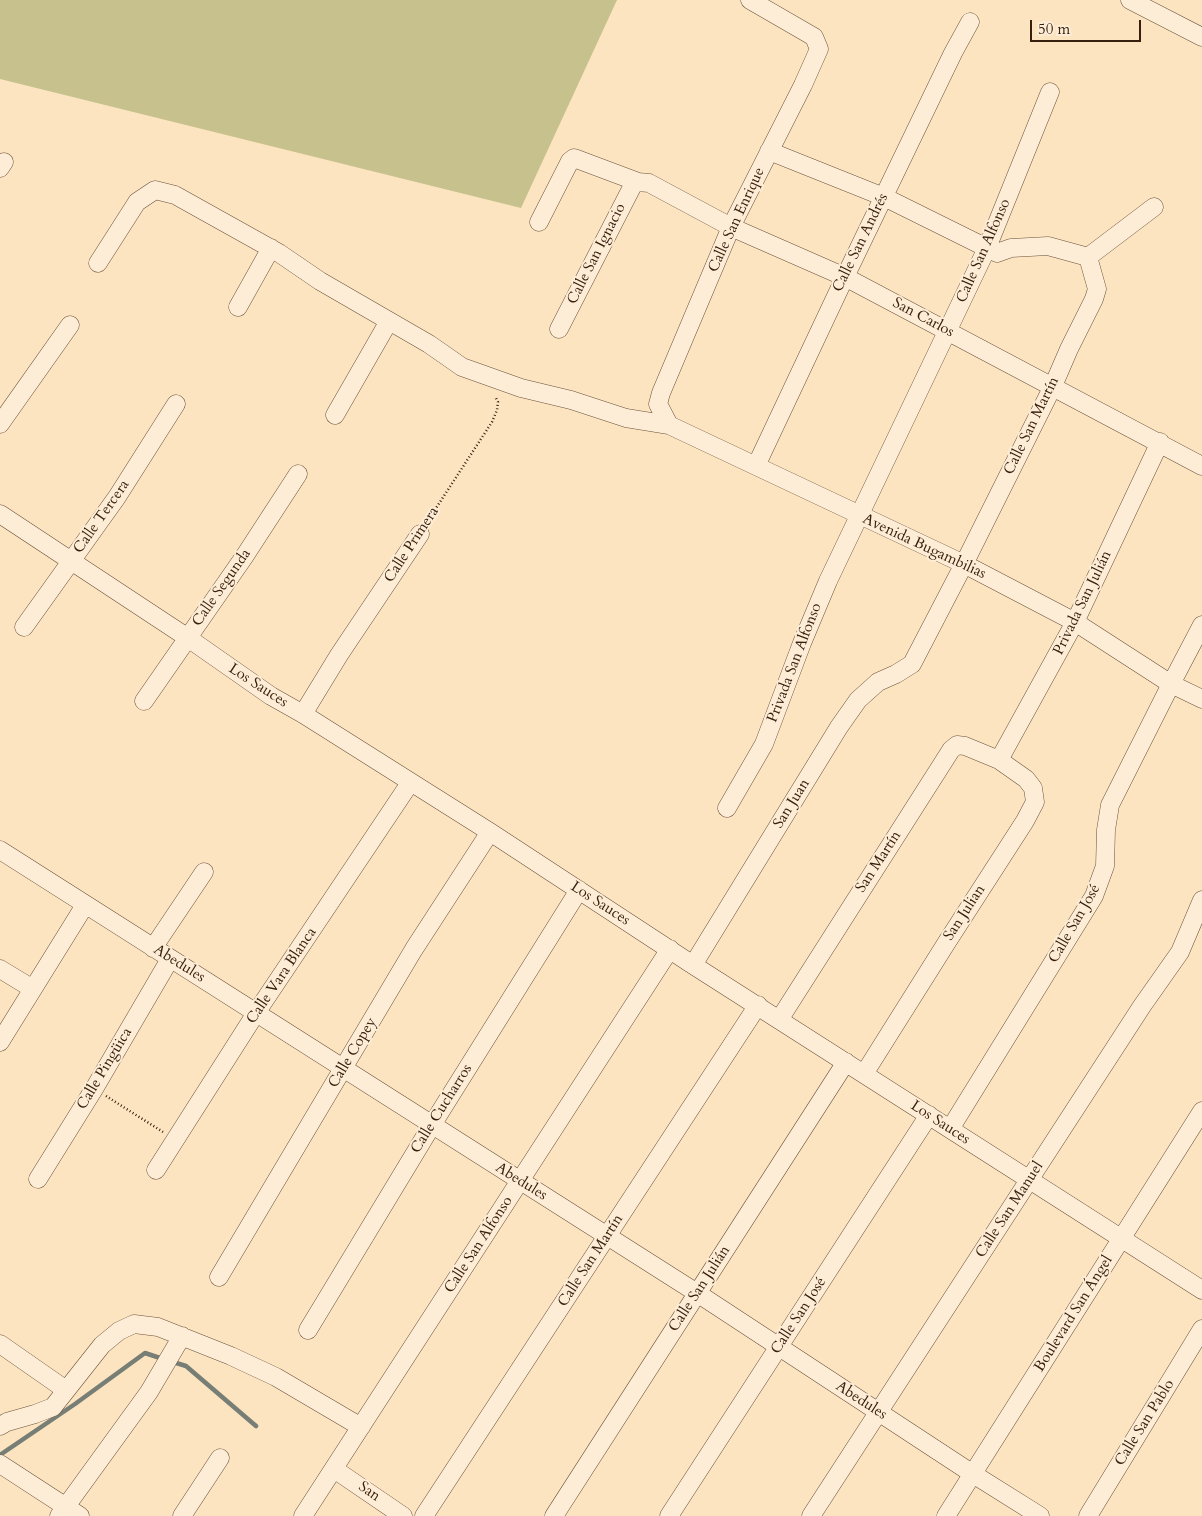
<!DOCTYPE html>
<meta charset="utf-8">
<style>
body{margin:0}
#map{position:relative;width:1202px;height:1516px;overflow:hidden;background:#fde4c0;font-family:Cardo,serif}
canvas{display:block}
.scale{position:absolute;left:1030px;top:20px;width:111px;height:22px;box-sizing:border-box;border:2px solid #38200f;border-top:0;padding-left:6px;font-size:15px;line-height:18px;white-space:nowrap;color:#38200f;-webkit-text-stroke:4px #feedd6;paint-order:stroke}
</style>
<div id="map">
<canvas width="1202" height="1516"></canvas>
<div class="scale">50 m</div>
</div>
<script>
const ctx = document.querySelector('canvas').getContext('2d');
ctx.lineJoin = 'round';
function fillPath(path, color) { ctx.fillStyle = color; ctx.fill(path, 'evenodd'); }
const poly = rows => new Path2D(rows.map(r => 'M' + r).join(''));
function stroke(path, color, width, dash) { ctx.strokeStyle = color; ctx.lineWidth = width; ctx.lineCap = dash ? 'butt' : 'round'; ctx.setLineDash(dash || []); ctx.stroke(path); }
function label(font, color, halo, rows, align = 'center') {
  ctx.font = font + ' Cardo,serif'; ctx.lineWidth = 4; ctx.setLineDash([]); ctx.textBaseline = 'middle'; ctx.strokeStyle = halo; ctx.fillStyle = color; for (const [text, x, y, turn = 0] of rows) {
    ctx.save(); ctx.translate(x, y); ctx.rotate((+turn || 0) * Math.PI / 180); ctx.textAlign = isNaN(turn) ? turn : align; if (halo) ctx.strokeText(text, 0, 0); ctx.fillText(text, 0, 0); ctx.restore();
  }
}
fillPath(poly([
 [0,0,617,0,521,208,0,79]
]), '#c7c28d');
stroke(poly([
 [173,1362,186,1366,256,1426],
 [0,1455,75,1404,145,1353,163,1359]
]), '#777e75', 4.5);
const minor = poly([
 [750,0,814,37,819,49,803,85,731,227,661,393,658,404,669,425,964,564,1075,622,1171,684,1202,699],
 [1130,0,1202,37],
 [769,151,884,197,997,253,1011,248,1048,246,1088,257],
 [0,168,4,162],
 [539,222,570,161,574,158,638,182,649,183,731,227,845,277,1202,466],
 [98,263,137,202,155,190,175,195,279,253,320,281,429,344,462,367,521,388,571,400,626,418,669,425],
 [238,307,271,248],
 [559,329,633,185,638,182],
 [335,415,389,321],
 [0,424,70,325],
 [756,466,845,277,953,53,970,22],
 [0,514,188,638,271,696,303,714,490,832,693,965,1202,1290],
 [24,627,117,497,176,404],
 [144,701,244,557,298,474],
 [303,714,339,655,420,534],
 [999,760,1075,622,1160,442],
 [727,808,764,744,802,643,828,581,987,248,1050,92],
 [0,850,697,1293,973,1474,1040,1516],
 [153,948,204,872],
 [693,965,839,727,858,700,878,682,896,674,912,664,964,564,1053,386,1069,349,1094,299,1097,289,1088,257,1154,207],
 [0,969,33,989],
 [779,1020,951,750,957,745,965,746,999,760,1026,779,1033,788,1035,802,1025,821,947,942,864,1074],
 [0,1042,85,905],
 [950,1129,1094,896,1105,866,1106,830,1110,805,1171,684,1202,625],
 [156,1170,256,1013,410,783],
 [38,1179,94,1089,170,959],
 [219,1277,414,949,490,832],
 [308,1330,432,1125,579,890],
 [0,1344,66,1390],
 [0,1426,7,1422,35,1414,53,1407,102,1345,119,1331,134,1324,158,1327,231,1356,276,1377,361,1427],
 [0,1464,80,1516],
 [334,1469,403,1516],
 [59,1516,149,1392,182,1336],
 [182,1516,220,1458],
 [303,1516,670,949],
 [424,1516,758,1005],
 [554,1516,846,1062],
 [669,1516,929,1115],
 [811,1516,1142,1006,1180,952,1202,900],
 [946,1516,1202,1111],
 [1088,1516,1202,1329]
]);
stroke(minor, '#69513b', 19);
stroke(poly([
 [427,522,492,422,497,410,498,402,495,396],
 [106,1096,163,1132]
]), '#38200f', 2.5, [1, 2.5]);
stroke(minor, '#feedd6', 18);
label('15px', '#38200f', '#feedd6', [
 ["Calle San Enrique",737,220,-65],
 ["Calle San Andrés",861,243,-64],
 ["Calle San Alfonso",984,251,-66],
 ["Calle San Ignacio",597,254,-63],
 ["San Carlos",923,318,28],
 ["Calle San Martín",1032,426,-64],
 ["Calle Tercera",102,517,-55],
 ["Calle Primera",412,545,-57],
 ["Avenida Bugambilias",924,547,25],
 ["Calle Segunda",222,588,-55],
 ["Privada San Julián",1083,603,-64],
 ["Privada San Alfonso",795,663,-69],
 ["Los Sauces",258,686,33],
 ["San Juan",792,804,-58],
 ["San Martín",879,862,-57],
 ["Los Sauces",600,904,33],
 ["San Julian",965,913,-57],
 ["Calle San José",1075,924,-60],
 ["Abedules",179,964,32],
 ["Calle Vara Blanca",282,976,-56],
 ["Calle Copey",353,1053,-59],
 ["Calle Pingüica",105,1069,-59],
 ["Calle Cucharros",442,1109,-58],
 ["Los Sauces",940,1123,33],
 ["Abedules",521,1182,32],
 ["Calle San Manuel",1010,1210,-57],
 ["Calle San Alfonso",479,1245,-57],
 ["Calle San Martín",591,1261,-57],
 ["Calle San Julián",700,1289,-57],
 ["Boulevard San Ángel",1074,1314,-58],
 ["Calle San José",799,1316,-57],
 ["Abedules",861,1401,33],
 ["Calle San Pablo",1145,1423,-58],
 ["San",369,1492,34]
]);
</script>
